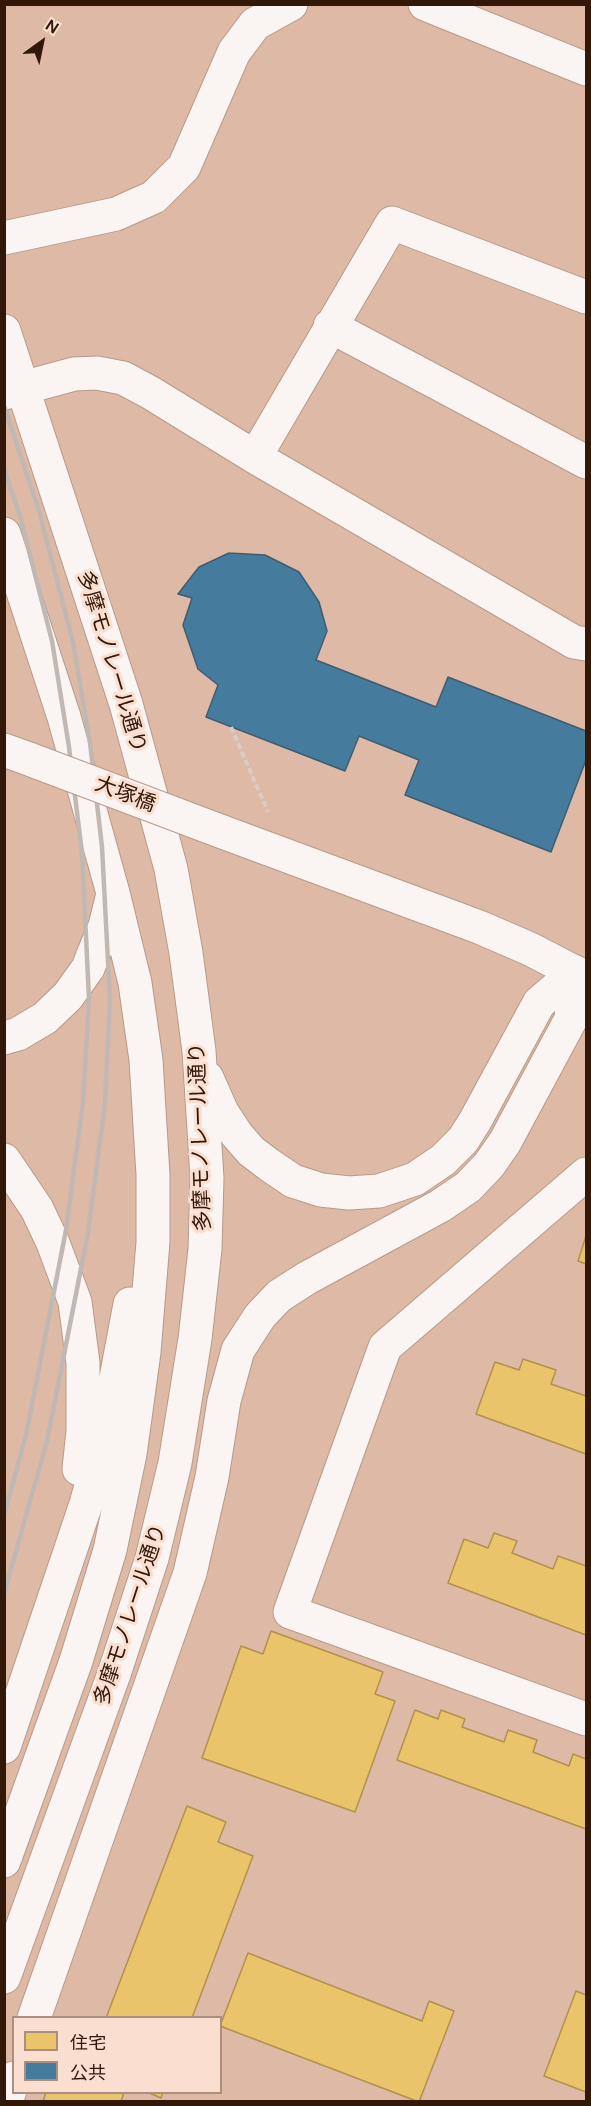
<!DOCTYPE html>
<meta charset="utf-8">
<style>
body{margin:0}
#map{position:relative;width:591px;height:2106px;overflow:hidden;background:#deb9a5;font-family:"DM Sans","Noto Sans JP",sans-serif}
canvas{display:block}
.frame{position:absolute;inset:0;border:6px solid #311809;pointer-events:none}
.legend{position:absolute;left:12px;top:2016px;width:210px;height:78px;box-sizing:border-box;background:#fadecf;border:2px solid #aa8f80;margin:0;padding:8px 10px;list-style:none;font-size:18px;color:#311809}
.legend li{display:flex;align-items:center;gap:12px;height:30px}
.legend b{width:30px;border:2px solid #aa8f80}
.north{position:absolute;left:12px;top:12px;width:60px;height:60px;-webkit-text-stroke:4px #fadecf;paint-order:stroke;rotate:33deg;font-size:16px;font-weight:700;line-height:24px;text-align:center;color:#311809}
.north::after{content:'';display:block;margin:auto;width:21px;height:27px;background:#311809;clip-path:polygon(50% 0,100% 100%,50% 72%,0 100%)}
</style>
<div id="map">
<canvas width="591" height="2106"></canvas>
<div class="frame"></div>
<ul class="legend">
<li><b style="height:16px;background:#e9c46a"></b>住宅</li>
<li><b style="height:16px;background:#457b9d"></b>公共</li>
</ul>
<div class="north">N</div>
</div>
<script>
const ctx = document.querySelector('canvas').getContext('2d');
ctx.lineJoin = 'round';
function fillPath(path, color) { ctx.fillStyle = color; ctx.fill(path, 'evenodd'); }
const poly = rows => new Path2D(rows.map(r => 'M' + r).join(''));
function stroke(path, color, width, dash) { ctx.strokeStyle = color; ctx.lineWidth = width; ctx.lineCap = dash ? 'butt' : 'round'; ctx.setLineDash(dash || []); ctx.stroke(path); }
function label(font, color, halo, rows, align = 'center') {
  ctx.font = font + ' "DM Sans","Noto Sans JP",sans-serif'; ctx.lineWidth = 6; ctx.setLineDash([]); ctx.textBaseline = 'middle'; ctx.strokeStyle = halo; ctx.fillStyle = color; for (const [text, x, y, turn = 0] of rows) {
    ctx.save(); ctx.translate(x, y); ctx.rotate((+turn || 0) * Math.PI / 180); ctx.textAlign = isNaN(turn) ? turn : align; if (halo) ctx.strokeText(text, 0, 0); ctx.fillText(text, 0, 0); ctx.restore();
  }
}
const homes = poly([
 [586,1236,586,1264,578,1261,586,1236],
 [523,1359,556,1370,551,1384,586,1396,586,1454,476,1414,495,1362,519,1370,523,1359],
 [494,1533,517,1541,512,1553,553,1569,558,1556,586,1566,586,1635,448,1583,464,1539,488,1548,494,1533],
 [271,1631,383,1672,375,1694,395,1701,355,1812,202,1758,241,1646,263,1654,271,1631],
 [415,1710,438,1719,441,1710,465,1719,462,1727,504,1742,508,1730,537,1740,533,1752,569,1766,573,1754,586,1759,586,1829,397,1760,415,1710],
 [187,1806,226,1822,218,1842,253,1856,192,2018,106,2018,187,1806],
 [248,1953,422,2021,429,2001,454,2011,419,2102,220,2026,248,1953],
 [576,1991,586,1995,586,2092,544,2076,576,1991],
 [46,2092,124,2092,121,2102,43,2102,46,2092],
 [147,2092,163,2092,161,2098,147,2092]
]);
fillPath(homes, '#e9c46a');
stroke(homes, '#b2904d', 1.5);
const public = poly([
 [229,553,265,555,299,572,319,602,327,631,316,660,436,707,448,677,586,731,586,760,551,852,405,795,419,760,359,736,345,771,206,717,218,685,198,669,183,625,192,598,178,594,199,567,229,553]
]);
fillPath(public, '#457b9d');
stroke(public, '#3f5d71', 1.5);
const minor = poly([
 [425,4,586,69],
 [4,238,116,214,154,197,184,167,234,52,255,24,291,4],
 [330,326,586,462],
 [4,393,74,374,97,373,123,378,151,393,255,457,574,642,586,644],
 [255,457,392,223,586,297],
 [4,750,29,759],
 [220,831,479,927,530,949,586,978],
 [586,1174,385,1347,290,1612,586,1719]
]);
const major = poly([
 [4,331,126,704,171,869,186,953,199,1051,207,1178,205,1249,195,1339,175,1463,152,1558,114,1674,4,1977],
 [4,534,64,717,113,893,135,983,146,1060,153,1175,153,1242,144,1352,130,1454,110,1550,76,1661,4,1861],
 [4,1038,18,1034,45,1018,68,996,88,968,93,955,105,926,113,894],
 [207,1078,222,1112,237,1135,251,1151,268,1164,293,1181,321,1190,349,1193,379,1191,415,1179,443,1160,463,1140,475,1121,539,1003,575,972],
 [4,1160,37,1209,53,1243,75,1302,83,1363,83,1431,79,1469],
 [4,1747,86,1504,105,1436,130,1304],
 [34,2018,190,1573,212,1477,224,1401,238,1350,260,1316,279,1296,307,1278,440,1206,468,1187,489,1165,505,1142,571,1019,575,972],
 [6,2102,14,2078]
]);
stroke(minor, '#b79a8a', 35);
stroke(major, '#b79a8a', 35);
stroke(poly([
 [231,727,268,812]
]), '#d8cdc6', 4, [6, 3]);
stroke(minor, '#faf4f2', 33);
stroke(major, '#faf4f2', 33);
stroke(poly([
 [4,406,39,511,73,642,90,743,102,847,110,1000,105,1103,88,1233,47,1441,4,1594],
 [4,469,20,516,52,641,69,747,82,853,89,999,83,1102,66,1230,26,1435,4,1515]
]), '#c2b8b3', 4.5);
const minorBridge = poly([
 [29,759,220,831]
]);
stroke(minorBridge, '#b79a8a', 35, []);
stroke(minorBridge, '#faf4f2', 33);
label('21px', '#311809', '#fadecf', [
 ["多摩モノレール通り",111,662,73],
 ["大塚橋",125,795,21],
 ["多摩モノレール通り",201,1137,-92],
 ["多摩モノレール通り",131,1615,-72]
]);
</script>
